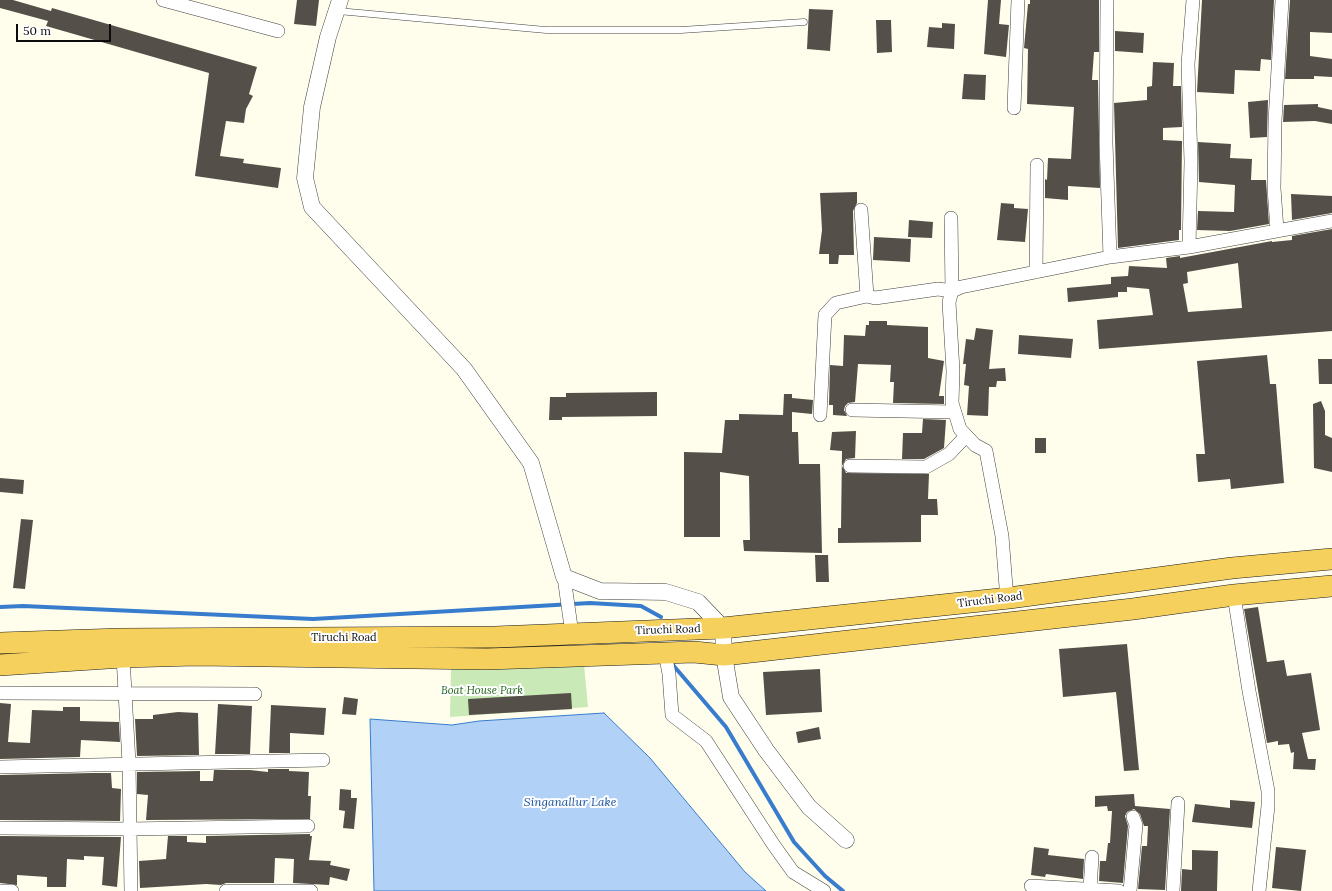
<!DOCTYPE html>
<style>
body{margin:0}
#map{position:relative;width:1332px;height:891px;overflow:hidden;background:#fffeec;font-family:Lora,serif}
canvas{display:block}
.scale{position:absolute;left:16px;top:24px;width:95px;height:18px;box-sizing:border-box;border:2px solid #0c0c0c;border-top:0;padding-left:5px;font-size:12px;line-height:14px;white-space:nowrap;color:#0c0c0c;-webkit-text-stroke:3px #fff;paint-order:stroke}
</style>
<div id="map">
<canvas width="1332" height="891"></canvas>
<div class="scale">50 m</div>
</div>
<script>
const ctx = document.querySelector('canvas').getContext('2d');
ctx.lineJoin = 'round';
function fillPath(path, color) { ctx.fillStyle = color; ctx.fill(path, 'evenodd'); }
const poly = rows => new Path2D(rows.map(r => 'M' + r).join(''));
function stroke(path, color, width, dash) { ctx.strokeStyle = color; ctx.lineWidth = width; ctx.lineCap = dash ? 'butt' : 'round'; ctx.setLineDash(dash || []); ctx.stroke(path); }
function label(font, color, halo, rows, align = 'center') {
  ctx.font = font + ' Lora,serif'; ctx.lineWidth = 4; ctx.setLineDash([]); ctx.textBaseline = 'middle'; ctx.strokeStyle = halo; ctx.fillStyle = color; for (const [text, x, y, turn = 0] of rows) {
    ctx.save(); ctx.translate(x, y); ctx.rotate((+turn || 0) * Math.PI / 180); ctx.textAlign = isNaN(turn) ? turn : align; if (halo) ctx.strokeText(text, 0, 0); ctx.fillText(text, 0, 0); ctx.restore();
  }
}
fillPath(poly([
 [584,665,588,707,450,717,451,669]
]), '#c9e9b6');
const water = poly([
 [604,713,650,758,745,872,766,891,374,891,370,719,452,725,479,721,604,713]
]);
fillPath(water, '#b1d2f6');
stroke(water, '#387ccd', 1);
stroke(poly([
 [0,607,23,606,313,619,590,603,641,606,661,617],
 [673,665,726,727,794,842,825,876,843,891]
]), '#387ccd', 4);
fillPath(poly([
 [0,0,13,0,51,11,52,8,257,67,249,94,253,96,246,109,244,123,226,121,220,156,244,159,243,163,281,168,278,188,195,176,209,73,46,26,48,21,0,8],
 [297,0,319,0,316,26,294,24],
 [988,0,1001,0,999,24,1009,25,1006,57,984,54],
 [1030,0,1099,0,1099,52,1094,52,1092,80,1098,80,1100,188,1068,186,1068,200,1045,198,1045,179,1047,180,1048,158,1071,159,1074,107,1027,104,1028,49,1024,48,1028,4,1030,4],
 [1202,0,1274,0,1271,60,1261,59,1260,71,1235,70,1234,94,1197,92],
 [1290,0,1332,0,1332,33,1310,32,1310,56,1332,59,1332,77,1314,76,1314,79,1285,79],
 [809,9,833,10,830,51,807,49],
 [876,20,891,20,892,52,877,53],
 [942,23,955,24,954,49,927,47,929,27,942,28],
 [1115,31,1144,33,1143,53,1115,51],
 [1153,62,1174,63,1173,86,1181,86,1182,127,1163,128,1163,140,1182,141,1181,230,1179,230,1179,240,1118,248,1114,103,1147,100,1147,87,1152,86],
 [964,74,986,75,985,100,962,99],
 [1268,100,1267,137,1250,138,1248,102],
 [1318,104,1318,107,1332,110,1332,124,1315,121,1283,122,1284,105],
 [1198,142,1231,144,1230,158,1252,159,1251,180,1266,180,1269,224,1230,231,1197,230,1198,211,1234,212,1235,185,1199,182],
 [857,192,857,203,853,211,854,255,839,255,838,264,829,264,829,254,819,254,822,230,820,193],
 [1291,194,1332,196,1332,213,1292,220],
 [1001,203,1014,204,1014,208,1028,209,1025,242,997,240],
 [909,220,933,222,932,238,908,237],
 [1332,229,1332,331,1099,349,1097,320,1153,315,1149,289,1127,287,1127,292,1118,292,1118,297,1068,302,1067,288,1111,284,1111,277,1128,276,1129,266,1167,268,1166,258,1180,256,1180,258,1272,241,1272,242,1292,240,1292,236],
 [1238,263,1242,308,1188,312,1183,284,1188,283,1187,272],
 [874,237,911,239,910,262,873,260],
 [869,321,887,321,887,325,928,327,928,358,944,361,939,396,944,396,944,404,893,403,894,382,890,382,891,365,858,364,855,402,848,403,845,406,844,410,847,416,833,415,833,405,829,405,830,365,843,366,844,335,865,336,866,325,869,325],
 [976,328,993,330,989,369,1005,368,1006,381,997,381,996,387,989,387,988,416,967,415,969,386,964,385,966,364,963,364,966,339,974,340],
 [1019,335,1073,339,1071,358,1018,354],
 [1267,355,1270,384,1276,384,1284,483,1231,489,1230,479,1198,482,1196,454,1205,454,1197,361],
 [1318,359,1332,359,1332,384,1319,384],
 [657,392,657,416,562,417,562,420,549,420,550,397,566,397,566,393],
 [784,394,792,394,792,398,813,400,812,414,792,412,792,432,798,432,799,464,820,464,822,553,744,551,743,540,750,540,749,476,720,472,720,537,684,537,684,452,722,453,725,420,739,420,739,414,783,415],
 [1321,401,1325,411,1325,435,1332,438,1332,472,1314,468,1313,404],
 [923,419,946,420,944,448,924,459,902,459,903,433,922,433],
 [856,431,855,458,846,459,842,466,846,473,929,474,928,499,937,499,938,515,921,515,921,542,838,543,838,528,841,528,842,451,830,450,832,432],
 [1035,438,1046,438,1046,453,1035,453],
 [0,478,24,480,23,494,0,492],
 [21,519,33,520,25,589,13,588],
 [815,555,828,555,829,582,816,582],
 [1258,607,1267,662,1284,660,1287,676,1311,673,1320,730,1302,733,1308,759,1316,759,1315,770,1293,769,1294,752,1291,753,1289,744,1278,745,1278,741,1267,743,1244,609],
 [1127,644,1139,770,1124,771,1116,692,1063,697,1059,649],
 [820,669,822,712,766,715,763,672],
 [571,693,572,709,469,715,468,699],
 [344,697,358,699,356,715,342,714],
 [0,703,11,704,8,742,30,743,32,710,63,711,63,707,80,707,80,721,119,722,120,742,81,740,80,757,0,759],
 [218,704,252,706,250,754,215,754],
 [271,705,326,708,324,735,290,733,290,753,269,753],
 [178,712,198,713,199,755,137,756,135,719,153,719,153,715],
 [819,727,821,739,798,743,796,732],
 [268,769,289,769,289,771,309,772,308,796,311,796,310,819,146,820,148,795,137,794,137,772,200,771,200,781,213,781,214,770,250,770,268,772],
 [92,773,111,773,112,788,121,789,120,821,0,820,0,775],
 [340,789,351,790,351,798,357,798,354,829,343,828,345,811,339,810],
 [1134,794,1135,806,1170,809,1165,890,1138,889,1142,846,1147,846,1148,826,1144,826,1140,814,1134,809,1127,812,1125,816,1128,826,1123,883,1099,881,1100,861,1106,861,1108,843,1110,843,1112,811,1108,811,1107,806,1095,807,1095,796],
 [1230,800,1255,802,1252,828,1192,822,1195,804,1230,808],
 [310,834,310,836,312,836,309,860,331,861,330,865,350,869,347,881,330,877,329,885,293,883,294,859,275,858,274,883,226,883,221,885,206,884,140,888,139,861,166,859,168,836,187,836,187,842,206,843,206,836],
 [0,836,121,837,117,887,102,885,104,857,84,856,84,860,67,859,66,887,47,887,47,877,17,875,17,885,0,883],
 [1034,847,1049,849,1048,855,1084,859,1083,879,1046,874,1045,877,1031,875],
 [1276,847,1306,850,1301,891,1272,888],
 [1192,850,1218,851,1217,891,1181,891,1182,869,1192,870]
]), '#554f49');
const service = poly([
 [338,11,546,30,681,30,804,22]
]);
const minor = poly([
 [163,0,278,31],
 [1107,0,1106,143,1110,257],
 [1014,108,1018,0],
 [861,210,867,296,875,298,938,289,952,291,951,218],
 [1277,230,1274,188,1275,121,1282,0],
 [1189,247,1191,162,1188,64,1193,0],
 [1036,272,1037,165],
 [852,410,954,412],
 [820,415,825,315,836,303,867,296],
 [850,466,926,467,949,454,966,436],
 [564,577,572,634],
 [1234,595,1249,691,1268,791,1268,806,1259,891],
 [1009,598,1006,587,1002,536,986,451,975,445,960,429,952,403,953,371,949,302,952,291,961,287,1110,257,1189,247,1332,221],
 [665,653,669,674,672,715,706,741,773,844,793,872,824,891],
 [123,657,129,763,131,891],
 [0,693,255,694],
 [0,767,323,760],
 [0,828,129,829,308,826],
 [1031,886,1119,891],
 [1090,889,1092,857],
 [0,891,12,891],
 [226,891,311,891],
 [1130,891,1136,825,1133,817],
 [1173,891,1178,803]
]);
const tertiary = poly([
 [340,0,328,37,312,107,305,178,312,207,464,369,531,463,564,577,600,591,666,592,698,602,723,628,724,655,731,697,766,750,809,807,846,840]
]);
const trunk = poly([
 [0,643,120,639,495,637,723,628,1009,598,1232,568,1332,559],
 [0,665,123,657,196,655,487,659,694,652,724,655,1133,609,1234,595,1332,586]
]);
stroke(service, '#3f3f3f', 7);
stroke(minor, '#3f3f3f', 14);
stroke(tertiary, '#3f3f3f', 17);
stroke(trunk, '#1d1d1d', 22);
stroke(service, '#fff', 6);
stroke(minor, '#fff', 13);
stroke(tertiary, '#fff', 16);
stroke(trunk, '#f6d05c', 21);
label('11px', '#0c0c0c', '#fff', [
 ["Tiruchi Road",990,600,-7],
 ["Tiruchi Road",668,630,-2],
 ["Tiruchi Road",344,638]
]);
label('italic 11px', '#21641d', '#fff', [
 ["Boat House Park",482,691]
]);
label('italic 12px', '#164f9d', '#fff', [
 ["Singanallur Lake",570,803]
]);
</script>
